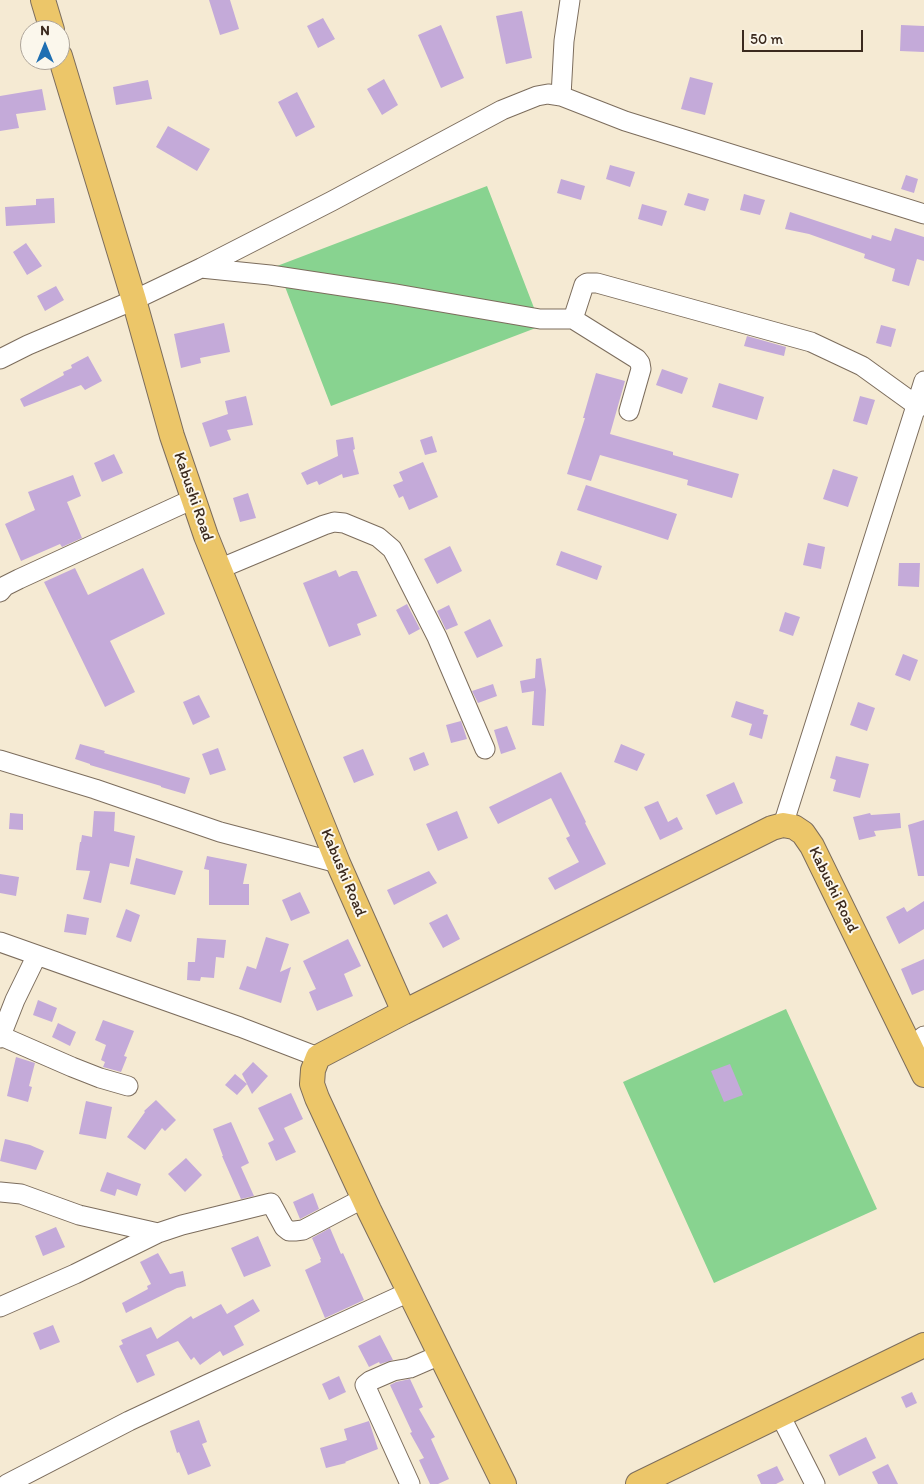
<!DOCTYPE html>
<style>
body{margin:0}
#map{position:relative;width:924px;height:1484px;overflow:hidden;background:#f5ead3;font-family:Itim,sans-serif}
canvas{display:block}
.north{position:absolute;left:20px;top:20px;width:50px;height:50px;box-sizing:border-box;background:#fbf7ec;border:1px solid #aea59a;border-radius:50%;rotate:0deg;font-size:14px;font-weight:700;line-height:20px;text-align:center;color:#3b2a1e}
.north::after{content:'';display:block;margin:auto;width:18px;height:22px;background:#1f6fb2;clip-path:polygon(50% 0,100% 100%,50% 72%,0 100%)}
.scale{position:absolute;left:742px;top:30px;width:121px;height:22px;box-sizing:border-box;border:2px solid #3b2a1e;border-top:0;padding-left:6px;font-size:15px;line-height:18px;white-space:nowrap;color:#3b2a1e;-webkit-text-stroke:4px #fbf7ec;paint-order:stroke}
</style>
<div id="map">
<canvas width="924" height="1484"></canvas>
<div class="north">N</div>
<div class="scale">50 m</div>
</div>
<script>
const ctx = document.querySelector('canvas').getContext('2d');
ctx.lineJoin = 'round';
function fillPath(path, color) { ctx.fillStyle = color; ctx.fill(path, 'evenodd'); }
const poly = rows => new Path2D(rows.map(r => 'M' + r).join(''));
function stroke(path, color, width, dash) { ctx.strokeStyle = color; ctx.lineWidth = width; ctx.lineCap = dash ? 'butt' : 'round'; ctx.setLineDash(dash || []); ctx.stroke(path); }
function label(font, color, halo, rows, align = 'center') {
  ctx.font = font + ' Itim,sans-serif'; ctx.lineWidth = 4; ctx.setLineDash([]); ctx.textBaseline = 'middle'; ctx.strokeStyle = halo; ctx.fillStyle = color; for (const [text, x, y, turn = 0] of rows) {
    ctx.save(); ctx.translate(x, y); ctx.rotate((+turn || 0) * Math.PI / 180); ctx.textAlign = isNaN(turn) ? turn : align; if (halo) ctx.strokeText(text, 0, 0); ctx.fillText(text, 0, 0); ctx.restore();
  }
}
fillPath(poly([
 [487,186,541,326,331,406,277,266],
 [786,1009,877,1209,714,1283,623,1082]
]), '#88d390');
fillPath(poly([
 [209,0,230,0,239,29,220,35],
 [522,11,532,58,506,64,496,16],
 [323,18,335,39,318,48,307,26],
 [441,25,464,78,441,88,418,35],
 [901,25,924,26,924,52,900,51],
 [690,77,713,83,705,115,681,109],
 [384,79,398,105,382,115,367,89],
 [148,80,152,99,116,105,113,87],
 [42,89,46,110,16,114,19,128,0,131,0,96],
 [297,92,315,127,296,137,278,102],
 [168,126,210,149,197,171,156,147],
 [610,165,635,172,630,187,606,179],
 [906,175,918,179,914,193,901,189],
 [561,179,585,186,581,200,557,193],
 [688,193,709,199,705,211,684,205],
 [744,194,765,200,760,215,740,210],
 [54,198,55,223,6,226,5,207,36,205,36,199],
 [642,204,667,211,662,226,638,219],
 [790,212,871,239,872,235,891,241,895,228,924,237,924,261,917,259,909,286,892,281,895,269,864,258,865,254,809,234,785,229],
 [26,243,42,266,27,275,13,252],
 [56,286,64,300,45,311,37,296],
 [224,323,230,352,200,358,201,363,181,368,174,334],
 [881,325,896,329,891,347,876,343],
 [747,336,786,347,784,356,744,346],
 [88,356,102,381,85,390,81,385,24,407,20,399,64,375,63,372,72,368,71,365],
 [662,369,688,378,682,394,656,385],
 [596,373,625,381,610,434,673,452,673,455,739,474,732,498,687,485,688,480,600,455,591,481,567,474,585,418,583,418],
 [719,383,764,397,757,420,712,407],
 [246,396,253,425,227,430,231,440,210,447,202,423,228,414,225,401],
 [860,396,875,400,867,425,853,421],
 [432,436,437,452,425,455,420,440],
 [353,437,355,449,353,450,359,474,343,478,342,474,319,485,317,481,307,485,301,473,338,456,336,440],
 [114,454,123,473,102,482,94,463],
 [423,462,438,497,409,510,403,496,399,498,393,485,403,481,399,472],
 [833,469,858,477,848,507,823,499],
 [73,475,81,496,67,502,82,538,62,547,60,544,21,561,5,524,35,510,28,492],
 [586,485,677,514,668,540,577,510],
 [248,493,256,518,240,522,233,498],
 [808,543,825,547,821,569,803,565],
 [450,546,462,571,437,584,424,559],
 [561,551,602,566,597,580,556,565],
 [899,563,920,563,919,587,898,586],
 [75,568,88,595,143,568,165,614,110,641,135,692,105,707,44,582],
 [336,570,339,577,352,571,357,571,377,616,357,624,361,635,329,647,303,583],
 [407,604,420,629,409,635,396,610],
 [449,605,458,625,446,630,437,611],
 [785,612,800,617,793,636,779,631],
 [490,619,503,646,477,658,464,632],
 [903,654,918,660,910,681,895,675],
 [541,658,546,690,544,726,532,725,534,691,522,693,520,681,535,678,536,659],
 [493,684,497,696,478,703,472,691],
 [199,695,210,717,193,725,183,702],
 [736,701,764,710,763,714,768,715,762,739,749,735,752,724,731,717],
 [858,702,875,708,867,731,850,725],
 [461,721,467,739,451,743,446,725],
 [507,726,516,749,501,754,494,730],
 [80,744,105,751,104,753,190,778,185,794,161,787,161,786,90,765,90,764,75,759],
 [621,744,645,754,637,771,614,762],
 [218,748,226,770,210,775,202,754],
 [363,749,374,775,354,783,343,757],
 [424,752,429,765,414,771,409,758],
 [836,756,869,764,860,798,833,791,836,780,830,778],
 [561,772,586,822,585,823,606,864,555,890,548,878,579,862,566,838,570,836,551,798,498,824,489,807],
 [734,782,743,803,716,815,706,795],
 [658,801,668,822,677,817,683,829,660,840,644,807],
 [94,811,115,812,114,831,135,836,129,867,110,863,101,903,83,899,90,871,76,870,80,842,81,842,82,835,92,837],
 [457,811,468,838,438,851,426,824],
 [10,813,23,814,23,830,9,829],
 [870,813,871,815,900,813,901,828,874,831,876,836,859,840,853,817],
 [924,820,924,876,918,876,908,825],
 [207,856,247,864,243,884,249,884,249,905,209,905,209,870,204,869],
 [136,858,183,871,175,895,130,884],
 [429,871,437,883,394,905,387,890],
 [0,874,19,877,16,896,0,893],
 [300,892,310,913,291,921,282,900],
 [924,901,924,929,899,944,886,917,904,907,907,912],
 [126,909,140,915,131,942,116,937],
 [67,914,89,918,86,935,64,932],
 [447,914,460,939,443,948,429,923],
 [266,937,289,944,280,972,291,967,281,1003,239,989,247,966,256,969],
 [197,938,226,940,224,958,216,957,214,978,201,977,200,981,187,980,188,962,195,962],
 [348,939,361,966,344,974,353,996,317,1011,309,992,316,989,303,961],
 [924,959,924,990,912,995,901,969],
 [38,1000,57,1008,52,1022,33,1015],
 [103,1020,134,1031,124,1056,127,1057,121,1072,103,1067,105,1062,101,1060,106,1045,95,1040],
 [58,1023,76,1032,70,1046,52,1037],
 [16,1057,35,1063,29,1086,32,1087,28,1102,7,1096],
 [253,1062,268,1076,252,1094,242,1074],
 [730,1064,743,1095,724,1102,711,1071],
 [235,1074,247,1084,237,1095,225,1085],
 [291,1093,303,1119,284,1128,296,1152,276,1161,268,1143,274,1140,258,1108],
 [156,1100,176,1120,165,1131,162,1128,145,1150,127,1137,145,1112,144,1111],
 [86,1101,112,1107,106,1139,79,1134],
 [231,1122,249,1163,241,1167,254,1196,241,1199,222,1156,223,1156,213,1129],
 [5,1139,30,1145,44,1151,36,1170,0,1161],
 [186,1158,202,1175,185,1192,168,1174],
 [107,1172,141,1184,137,1196,117,1189,115,1196,100,1191],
 [313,1193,319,1209,300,1219,293,1202],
 [56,1227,65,1247,43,1256,35,1236],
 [330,1228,341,1254,343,1253,364,1300,325,1318,305,1270,321,1262,320,1259,321,1259,312,1238],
 [258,1236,271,1266,244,1277,231,1248],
 [158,1253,170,1274,183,1271,186,1286,177,1288,126,1313,122,1303,148,1289,147,1286,151,1284,140,1262],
 [253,1299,260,1311,234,1326,244,1345,223,1356,220,1351,200,1365,194,1357,191,1360,178,1341,146,1355,155,1375,137,1383,119,1346,123,1344,121,1340,151,1327,157,1339,191,1316,193,1319,221,1304,227,1314],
 [53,1325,60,1342,40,1350,33,1333],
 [380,1335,393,1360,380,1364,379,1362,369,1367,358,1346],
 [339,1376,346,1392,329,1400,322,1384],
 [410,1379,423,1407,419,1409,435,1437,431,1439,449,1479,438,1484,430,1484,419,1460,424,1458,410,1433,412,1432,390,1385,396,1382],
 [912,1392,917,1403,906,1408,901,1397],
 [199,1420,207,1442,202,1444,211,1466,188,1475,179,1452,177,1453,170,1431],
 [369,1421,378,1449,345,1462,346,1463,326,1468,320,1448,347,1440,344,1429],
 [866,1437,876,1458,839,1476,829,1455],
 [888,1464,898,1484,878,1484,872,1472],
 [777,1466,784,1480,776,1484,761,1484,757,1475]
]), '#c4aad9');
const minor = poly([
 [561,96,564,41,570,0],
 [201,268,270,275,395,294,540,319,573,319,637,359,640,363,641,369,629,411],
 [573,319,584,285,587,283,597,283,811,342,862,366,916,405,924,406],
 [0,359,28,345,134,300,201,268,332,201,502,110,537,96,548,94,561,96,625,121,924,214],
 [219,569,324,525,334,522,344,523,378,537,392,549,398,560,437,637,485,749],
 [0,592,5,586,19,579,193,499],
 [0,760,95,789,220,832,338,863],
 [783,825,924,381],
 [0,942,240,1027,318,1057],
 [1,1036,72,1067,100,1078,128,1086],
 [0,1038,15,1000,37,955],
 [910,1048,924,1036],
 [0,1192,21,1194,79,1215,158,1233],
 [0,1307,75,1274,158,1233,182,1225,271,1203,284,1227,289,1231,295,1231,303,1230,364,1198],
 [780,1415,815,1484],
 [7,1484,129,1421,208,1384,409,1292],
 [410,1484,365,1385,370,1381,393,1371,410,1368,440,1355]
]);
const major = poly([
 [43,0,52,30],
 [60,56,134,300,172,436,206,536,338,863,404,1012,772,828,783,825,794,827,803,833,812,846,924,1075],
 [404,1012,318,1057,313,1070,312,1084,317,1098,369,1210,504,1484],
 [638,1484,924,1345]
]);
stroke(minor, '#7c6d5d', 21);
stroke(major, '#7c6d5d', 26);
stroke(minor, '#fff', 19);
stroke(major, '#ecc669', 24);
label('16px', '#3b2a1e', '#fbf7ec', [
 ["Kabushi Road",193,497,71],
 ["Kabushi Road",343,873,67],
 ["Kabushi Road",833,890,64]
]);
</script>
